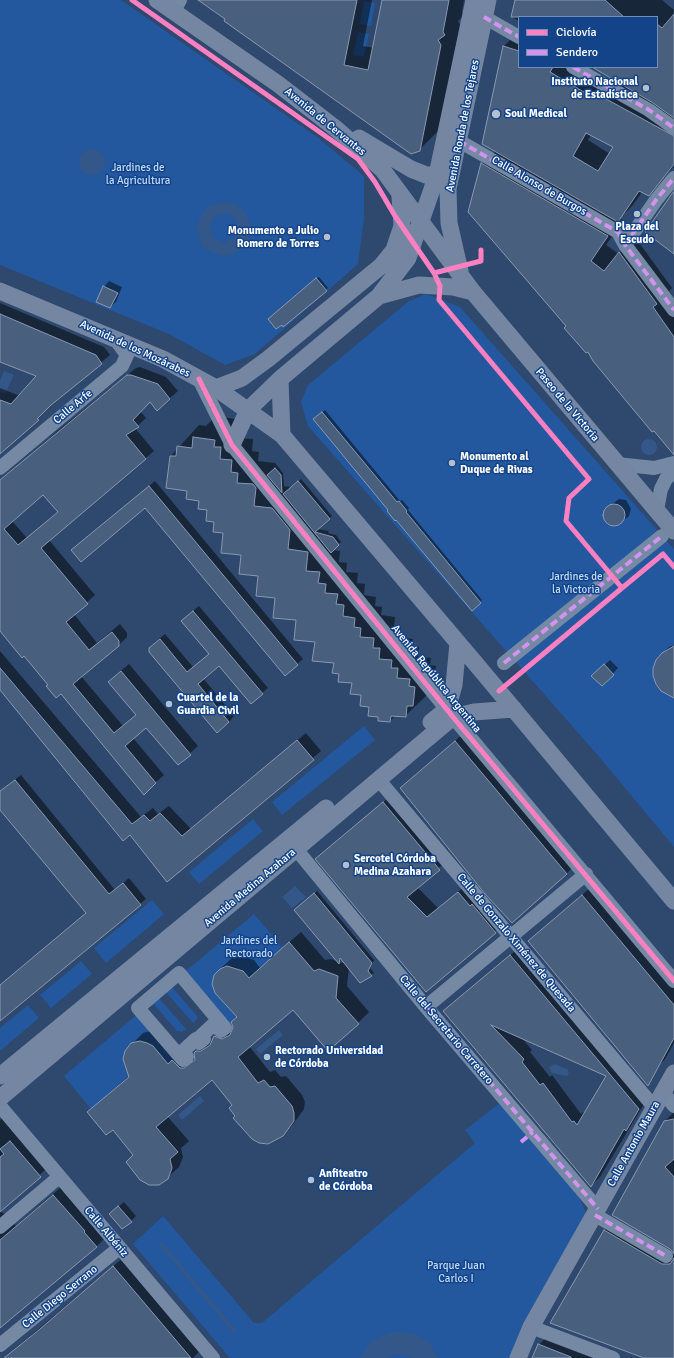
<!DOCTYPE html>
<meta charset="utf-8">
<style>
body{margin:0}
#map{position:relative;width:674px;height:1358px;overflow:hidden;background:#2e486e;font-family:Signika,sans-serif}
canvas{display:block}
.legend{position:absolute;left:518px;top:16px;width:140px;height:52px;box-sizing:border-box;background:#134489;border:1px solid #718fb8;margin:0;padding:5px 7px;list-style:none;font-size:12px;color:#fff}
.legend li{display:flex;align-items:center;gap:8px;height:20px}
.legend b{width:20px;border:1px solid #718fb8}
</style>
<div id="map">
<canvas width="674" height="1358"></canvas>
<ul class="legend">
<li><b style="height:5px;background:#ff80c0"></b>Ciclovía</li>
<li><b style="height:5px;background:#d193ec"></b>Sendero</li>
</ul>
</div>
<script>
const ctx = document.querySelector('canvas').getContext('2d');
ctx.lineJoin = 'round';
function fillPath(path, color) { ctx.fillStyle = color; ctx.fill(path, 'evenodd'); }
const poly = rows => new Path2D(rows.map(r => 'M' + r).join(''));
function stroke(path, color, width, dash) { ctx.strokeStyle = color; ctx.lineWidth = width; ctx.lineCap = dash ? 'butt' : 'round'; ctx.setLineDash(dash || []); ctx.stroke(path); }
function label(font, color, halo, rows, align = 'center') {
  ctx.font = font + ' Signika,sans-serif'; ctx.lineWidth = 3; ctx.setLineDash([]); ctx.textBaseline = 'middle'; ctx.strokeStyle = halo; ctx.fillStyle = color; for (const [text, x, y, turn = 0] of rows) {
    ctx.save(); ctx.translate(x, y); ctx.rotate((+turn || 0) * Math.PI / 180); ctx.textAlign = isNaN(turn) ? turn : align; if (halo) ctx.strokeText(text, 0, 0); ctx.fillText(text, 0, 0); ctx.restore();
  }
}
fillPath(poly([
 [0,0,121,0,317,137,364,176,364,218,358,264,255,354,225,365,169,334,0,265],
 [364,1,375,3,371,26,360,24],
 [358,32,369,34,364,57,353,55],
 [426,294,460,307,674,549,674,847,595,752,308,426,301,402,308,385,409,301],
 [364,726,375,740,282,815,272,802],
 [253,819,263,831,199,884,189,872],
 [152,900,164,914,106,963,94,948],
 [254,914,283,948,252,981,243,971,233,966,227,966,220,969,214,975,212,984,215,993,237,1017,225,1028,181,975],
 [81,961,92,974,51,1008,40,995],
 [171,986,197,1016,197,1019,193,1023,165,991],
 [158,997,186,1029,182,1032,177,1031,152,1002],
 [28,1005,39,1018,0,1051,0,1028],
 [140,1012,183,1060,173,1069,153,1046,140,1041,125,1051,123,1059,126,1069,136,1080,120,1084,91,1109,64,1076],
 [500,1103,579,1197,587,1215,511,1358,230,1358,133,1244,163,1216,254,1323,262,1323,475,1143,465,1130]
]), '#23589f');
fillPath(poly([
 '79 162a13 13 0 1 1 26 0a13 13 0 1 1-26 0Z',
 [227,202,236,205,243,210,248,217,251,234,244,248,230,255,222,256,208,250,202,245,197,229,199,220,203,212,210,206,219,203],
 [226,213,235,218,239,228,236,237,224,243,212,237,210,228,213,219,216,216],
 [4,371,14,375,5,394,0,392,0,381],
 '641 447a8 8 0 1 1 16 0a8 8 0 1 1-16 0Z',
 [295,886,306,897,292,908,282,897],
 [279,1030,283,1035,260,1054,256,1049],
 [555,1064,567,1069,569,1072,567,1076,552,1073,549,1067],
 [200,1096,204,1101,182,1120,178,1115],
 [392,1332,405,1332,419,1336,430,1344,438,1358,411,1358,399,1354,387,1358,360,1358,372,1341]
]), '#335789');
fillPath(poly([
 [200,0,372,0,363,46,374,48,383,0,464,0,462,12,464,15,458,21,460,25,439,130,419,150],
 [516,0,662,0,674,10,674,166,648,195,642,192,633,205,620,218,623,220,606,245,619,254,635,237,672,288,669,291,674,298,674,451,567,326,482,164,495,151,504,46,519,31,519,67,583,67,610,83,614,79,595,67,657,67,657,17,519,17,519,21,512,17],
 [591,135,615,147,610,154,588,140],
 [319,277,328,288,326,290,272,316],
 [109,281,122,287,116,302,110,307,104,287],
 [0,303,104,347,110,355,51,404,38,419,4,449,0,447,0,388,20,396,38,375,0,362],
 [140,367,166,377,178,391,157,410,151,401,140,411,146,418,135,428,154,451,49,540,95,595,74,614,97,643,120,624,127,633,127,637,119,645,81,676,123,726,136,715,117,674,129,664,198,746,178,764,146,727,133,738,164,775,144,793,61,693,49,685,24,655,0,630,0,481,61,428,136,368],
 [43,494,59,511,27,538,12,521],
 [325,410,400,501,402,500,409,508,408,510,482,600,472,610,314,419],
 [216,416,235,419,240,438,253,439,252,451,259,452,258,461,275,463,283,473,284,486,292,487,301,479,332,516,317,529,329,531,328,533,336,535,341,542,332,550,340,551,339,562,347,563,346,572,358,573,357,583,365,584,364,595,376,597,375,606,382,607,381,615,395,617,394,626,401,627,399,637,413,639,412,647,419,647,418,657,431,658,430,665,436,666,434,684,427,695,405,716,396,715,390,721,379,716,353,682,340,673,335,662,276,597,200,500,189,490,171,456,199,425,206,426],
 [155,481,303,659,297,664,146,507,78,545],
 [619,499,626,500,631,509,629,516,623,521,614,526,608,524,604,518,607,508],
 [199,606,268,688,262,693,219,665,203,678,234,716,229,722,156,642,165,634,193,667,210,654,188,615],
 [674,645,674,694,662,654,669,647],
 [0,651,141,817,153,808,158,814,169,806,191,829,306,733,321,751,167,880,130,834,0,688],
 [610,660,618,668,602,685,593,676],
 [464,733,575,865,566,874,401,788],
 [21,775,115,890,129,878,146,899,0,1020,0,985,87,913,0,808,0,791],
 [394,793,449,859,417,887,438,908,469,883,506,922,427,990,317,859],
 [590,888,674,988,674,1043,665,1059,657,1067,529,941],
 [317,891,374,960,370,968,374,973,361,981,349,967,347,986,369,1012,358,1023,293,1009,249,1046,270,1072,275,1070,281,1077,286,1076,302,1095,305,1102,304,1109,294,1123,283,1135,236,1116,233,1105,212,1078,167,1116,189,1141,181,1148,183,1157,179,1167,167,1178,135,1155,113,1128,88,1112,130,1075,132,1044,143,1033,151,1031,191,1057,195,1057,195,1053,206,1042,213,1040,226,1025,234,1029,238,1017,220,969,232,958,239,955,254,960,260,968,301,932,325,960,331,959,339,962,296,910],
 [342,959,346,964,339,962],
 [520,947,647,1099,600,1177,591,1186,444,1011],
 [520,1036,607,1075,585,1114,583,1112,581,1114,552,1075,550,1077,530,1052,532,1050],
 [10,1111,54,1162,0,1210,16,1226,68,1181,111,1232,97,1246,0,1327,0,1120],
 [674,1112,674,1253,671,1248,613,1215,665,1121],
 [124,1202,136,1216,131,1221,116,1209],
 [613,1222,674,1255,674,1358,648,1358,605,1230],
 [124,1257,202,1349,193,1358,4,1358],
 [546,1337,603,1358,533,1358,539,1345]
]), '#0007');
stroke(poly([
 [161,1244,234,1331]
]), '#335789', 4);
const building = poly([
 [198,0,357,0,344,65,368,70,382,0,449,0,443,32,445,35,438,40,441,45,420,151,411,154,224,21,225,19,198,0],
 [515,0,605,0,624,17,511,17,515,0],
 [674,14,674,118,653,103,592,67,657,67,657,24,662,28,674,14],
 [503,46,519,51,519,67,553,67,550,72,594,98,597,94,674,136,674,164,649,196,639,191,618,222,482,144,503,46],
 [586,133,613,147,598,171,573,156,586,133],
 [481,163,608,236,591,261,604,271,619,252,657,304,653,307,674,337,674,455,654,431,652,432,593,361,588,352,586,353,564,328,566,326,468,212,481,163],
 [674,191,674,254,645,232,674,191],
 [316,278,327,291,283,327,282,325,276,329,268,319,316,278],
 [103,286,118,293,110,308,96,302,103,286],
 [0,314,96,355,102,364,51,405,37,419,39,420,0,454,0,400,11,404,36,376,0,362,0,314],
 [127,375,131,375,158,384,170,399,157,411,150,402,133,420,139,427,126,435,146,459,41,548,88,604,66,622,89,650,112,632,119,641,119,646,73,684,114,733,136,715,108,682,121,671,191,755,178,765,146,728,125,746,156,783,144,795,61,694,56,698,46,686,48,685,24,656,22,658,0,631,0,480,127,375],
 [43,495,58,512,18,545,4,529,43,495],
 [322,412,397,502,399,501,407,511,406,512,481,603,472,611,396,520,395,521,387,511,388,510,313,419,322,412],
 [193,437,215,440,214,447,221,447,220,459,232,460,231,472,238,473,237,483,253,484,256,488,254,506,272,508,290,530,288,549,308,552,306,571,320,572,318,583,326,584,325,593,338,594,336,604,344,605,343,616,355,618,354,627,361,628,360,637,374,638,373,648,380,648,379,659,392,660,391,668,398,668,397,678,410,679,409,686,415,687,413,706,407,706,406,717,391,716,390,722,378,721,378,717,368,716,369,707,360,706,361,695,350,694,352,683,338,682,339,674,332,673,334,663,312,661,315,642,294,640,296,620,273,618,275,598,256,596,258,576,239,574,241,555,221,553,223,533,213,532,214,522,206,521,207,510,198,509,199,501,186,499,187,491,166,488,170,456,176,456,177,446,192,448,193,437],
 [275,468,281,475,282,493,267,475,275,468],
 [298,481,330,519,315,532,333,537,339,545,331,553,283,494,298,481],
 [149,486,298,665,285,676,145,508,81,562,71,550,149,486],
 '603 515a11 11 0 1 1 22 0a11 11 0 1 1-22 0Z',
 [193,611,263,694,251,704,219,666,198,684,229,722,217,733,149,652,149,648,160,639,187,672,209,654,181,621,193,611],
 [674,646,674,698,661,691,656,684,653,676,653,668,656,660,662,653,674,646],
 [604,664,614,675,602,686,591,676,604,664],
 [0,668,132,824,144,815,150,821,160,813,182,836,297,740,314,760,167,882,130,835,123,841,0,690,0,668],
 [455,741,567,874,512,923,485,894,400,788,455,741],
 [15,780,109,894,123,883,141,905,0,1021,0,985,86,913,0,810,0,791,15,780],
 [383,802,440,870,407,897,427,917,458,892,470,906,472,904,496,933,426,992,315,859,383,802],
 [314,893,372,963,368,971,372,976,360,983,340,958,339,964,294,910,314,893],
 [582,895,674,1005,674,1038,648,1086,528,941,582,895],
 [289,942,314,971,319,969,338,976,336,998,359,1024,328,1051,293,1010,238,1057,258,1083,264,1080,270,1087,275,1086,292,1106,294,1113,294,1121,283,1136,268,1144,259,1143,252,1139,233,1118,235,1116,229,1108,232,1105,212,1080,156,1127,178,1152,170,1159,172,1168,168,1179,159,1185,149,1185,140,1180,126,1162,133,1155,113,1130,106,1135,87,1112,129,1077,123,1059,125,1051,131,1043,140,1041,147,1043,153,1046,168,1064,172,1060,180,1068,184,1068,195,1060,194,1053,196,1051,201,1051,210,1045,214,1036,222,1039,230,1035,233,1027,231,1022,237,1017,215,993,212,984,214,975,220,969,227,966,243,971,249,978,289,942],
 [510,955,639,1109,626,1131,624,1129,591,1187,443,1011,510,955],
 [491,1025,606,1076,577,1125,574,1121,572,1122,543,1083,540,1085,522,1062,524,1059,491,1025],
 [674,1119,674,1159,665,1167,674,1177,674,1254,670,1249,612,1215,664,1121,674,1119],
 [10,1141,41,1177,0,1212,0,1157,4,1154,0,1149,10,1141],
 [53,1195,85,1231,84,1232,97,1247,0,1328,0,1240,53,1195],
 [118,1206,132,1222,122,1229,109,1214,118,1206],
 [604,1230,662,1264,670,1264,674,1258,674,1358,644,1358,550,1323,604,1230],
 [113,1266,191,1358,4,1358,40,1329,113,1266],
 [538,1344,571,1357,571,1358,532,1358,538,1344]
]);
fillPath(building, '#485f7d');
stroke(building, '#8999b1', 1);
stroke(poly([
 [174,11,180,0],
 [484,17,519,37],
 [573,67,649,110,674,128],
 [459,141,618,232,625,245,674,310],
 [625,245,656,200,674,178],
 [199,379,232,445,453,717,674,981],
 [617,464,654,468,674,463],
 [0,468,122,366,127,355,116,340],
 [657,510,661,489,666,479,674,471],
 [504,663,662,536],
 [378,779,654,1107],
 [296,849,426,1007,598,1209],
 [179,973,225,1028,221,1031,214,1024,201,1036,204,1039,199,1043,196,1039,182,1052,187,1057,183,1060,138,1008,179,973],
 [426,1007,586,874],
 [663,1092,674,1106],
 [0,1106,213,1358],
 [595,1215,666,1256],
 [0,1227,59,1177],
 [531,1327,613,1358],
 [0,1345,119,1248]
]), '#7589a4', 14);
stroke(poly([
 [157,0,278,84,335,128,382,169,473,292,674,531],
 [359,138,411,169,426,175,437,175],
 [460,271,449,223,448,189,488,0],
 [0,291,163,359,216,388,282,435,476,664,674,901],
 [379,296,419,285,453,287,473,292],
 [280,379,282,435],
 [216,388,242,378,268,359,381,266,394,250,402,226,400,196],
 [232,445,248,410,280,379,379,296,408,258,437,175,474,0],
 [431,722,447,709,454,685,458,643],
 [0,1076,326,808],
 [0,1098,453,717,474,712,514,709],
 [518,1358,531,1327,674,1073]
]), '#7486a1', 17);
stroke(poly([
 [484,17,519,37],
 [573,67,649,110,674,128],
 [459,141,618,232,625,245,674,310],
 [625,245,656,200,674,178],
 [504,663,662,536],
 [426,1007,598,1209],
 [521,1142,533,1132],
 [595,1215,666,1256]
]), '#d193ec', 4, [8, 4]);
stroke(poly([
 [132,0,358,159,375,182,395,216,434,273,440,286,439,300,589,479,569,498,566,521,622,588,663,554,674,567],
 [434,273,481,261,481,250],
 [199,379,232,445,453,717,674,981],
 [499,691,622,588]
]), '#ff80c0', 5);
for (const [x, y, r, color] of [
 [646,88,4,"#b6bfcc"],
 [496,114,5,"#b6bfcc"],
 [637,214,4,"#b6bfcc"],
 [327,237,4,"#b6bfcc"],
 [452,463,4,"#b6bfcc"],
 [169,704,4,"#b6bfcc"],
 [346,865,4,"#b6bfcc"],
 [267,1057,4,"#b6bfcc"],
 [311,1180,4,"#b6bfcc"]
]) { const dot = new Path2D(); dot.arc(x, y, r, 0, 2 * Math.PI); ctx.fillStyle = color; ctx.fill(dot); stroke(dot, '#134489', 1.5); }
label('bold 11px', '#fff', '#134489', [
 ["Instituto Nacional",638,82,"right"],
 ["de Estadística",638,95,"right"],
 ["Soul Medical",505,114],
 ["Plaza del",637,227,"center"],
 ["Escudo",637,240,"center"],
 ["Monumento a Julio",319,231,"right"],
 ["Romero de Torres",319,244,"right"],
 ["Monumento al",460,457],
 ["Duque de Rivas",460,470],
 ["Cuartel de la",177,698],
 ["Guardia Civil",177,711],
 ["Sercotel Córdoba",354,859],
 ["Medina Azahara",354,872],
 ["Rectorado Universidad",275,1051],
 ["de Córdoba",275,1064],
 ["Anfiteatro",319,1174],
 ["de Córdoba",319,1187]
], 'left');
label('11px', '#fff', '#134489', [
 ["Avenida de Cervantes",325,122,39],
 ["Avenida Ronda de los Tejares",463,126,-79],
 ["Calle Alonso de Burgos",539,186,30],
 ["Avenida de los Mozárabes",135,349,25],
 ["Paseo de la Victoria",567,405,50],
 ["Calle Arfe",73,407,-40],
 ["Avenida República Argentina",436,679,51],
 ["Avenida Medina Azahara",250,888,-40],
 ["Calle de Gonzalo Ximénez de Quesada",516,943,50],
 ["Calle del Secretario Carretero",446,1030,50],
 ["Calle Antonio Maura",634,1144,-61],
 ["Calle Albéniz",106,1232,50],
 ["Calle Diego Serrano",60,1297,-39]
]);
label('11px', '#bfd9fc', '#134489', [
 ["Jardines de",138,168],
 ["la Agricultura",138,181],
 ["Jardines de",576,577],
 ["la Victoria",576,590],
 ["Jardines del",249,941],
 ["Rectorado",249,954],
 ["Parque Juan",456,1266],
 ["Carlos I",456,1279]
]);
</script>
